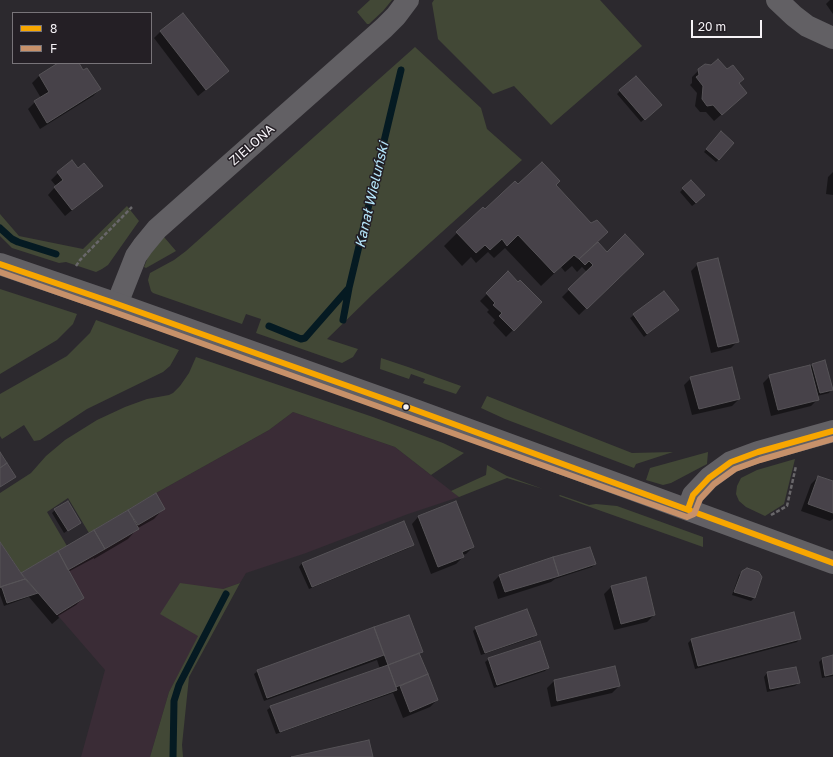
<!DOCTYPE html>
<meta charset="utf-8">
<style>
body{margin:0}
#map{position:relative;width:833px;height:757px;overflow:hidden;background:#2c292e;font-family:"Golos Text",sans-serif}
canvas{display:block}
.legend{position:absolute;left:12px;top:12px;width:140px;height:52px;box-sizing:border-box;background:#241f25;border:1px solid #787479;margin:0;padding:5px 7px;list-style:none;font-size:12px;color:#f6f3f7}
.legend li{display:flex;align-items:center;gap:8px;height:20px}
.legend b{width:20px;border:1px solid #787479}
.scale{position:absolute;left:691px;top:20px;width:71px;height:18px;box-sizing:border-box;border:2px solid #f6f3f7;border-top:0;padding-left:5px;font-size:12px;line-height:14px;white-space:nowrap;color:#f6f3f7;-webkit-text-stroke:3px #241f25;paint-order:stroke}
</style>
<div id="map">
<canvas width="833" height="757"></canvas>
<ul class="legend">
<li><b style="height:5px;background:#f7a600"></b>8</li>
<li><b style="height:5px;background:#c7916a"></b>F</li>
</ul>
<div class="scale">20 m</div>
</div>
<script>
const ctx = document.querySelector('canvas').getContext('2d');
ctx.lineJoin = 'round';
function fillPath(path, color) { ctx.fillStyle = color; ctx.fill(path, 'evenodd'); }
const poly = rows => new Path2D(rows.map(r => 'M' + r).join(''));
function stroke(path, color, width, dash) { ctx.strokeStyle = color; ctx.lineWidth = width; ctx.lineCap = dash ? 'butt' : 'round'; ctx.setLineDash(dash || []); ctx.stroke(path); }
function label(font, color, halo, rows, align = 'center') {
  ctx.font = font + ' "Golos Text",sans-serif'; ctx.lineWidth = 3; ctx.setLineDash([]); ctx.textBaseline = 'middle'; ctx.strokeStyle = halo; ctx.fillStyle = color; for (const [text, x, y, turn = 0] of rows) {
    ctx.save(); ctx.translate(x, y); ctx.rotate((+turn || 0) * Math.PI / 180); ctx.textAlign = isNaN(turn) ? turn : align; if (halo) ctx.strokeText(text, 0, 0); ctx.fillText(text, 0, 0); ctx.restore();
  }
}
fillPath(poly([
 [293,412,395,447,459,497,408,514,306,553,246,573,240,583,223,589,169,692,150,757,81,757,105,670,21,573,156,493,269,430]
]), '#3a2c36');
fillPath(poly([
 [370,0,392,0,383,11,369,24,367,24,357,12],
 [434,0,600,0,642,46,551,125,514,86,493,94,438,39,432,3],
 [415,47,481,108,487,129,522,160,372,295,327,339,358,349,353,357,342,363,256,333,261,319,246,314,242,324,153,293,151,291,148,280,150,273,174,260,186,251],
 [127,206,139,221,108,265,102,269,96,272,66,262,59,263,12,248,0,236,0,214,19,236,83,249],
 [164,237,176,251,146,268,144,267,148,257],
 [0,289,77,314,73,324,57,340,0,374],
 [96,320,179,350,170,366,163,372,87,409,40,440,34,441,24,425,2,439,0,436,0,394,67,356,90,333],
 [196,357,373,417,443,443,464,453,431,475,395,447,293,412,269,430,156,493,89,533,68,498,47,512,67,546,21,573,0,542,0,493,31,473,46,456,65,440,97,420,125,407,147,399,169,395,173,393,180,386,189,373],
 [381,358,408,367,461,386,456,394,423,383,425,379,411,374,409,379,380,369],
 [487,396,632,453,673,452,636,464,634,468,505,419,481,408],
 [708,452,707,464,671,483,663,485,646,480,650,468],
 [795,459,784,504,765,516,746,507,739,501,736,494,737,486,741,478,757,470],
 [487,465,507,476,543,489,507,478,459,497,451,491,486,475],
 [560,495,589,505,596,504,617,506,703,537,703,547,559,496],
 [180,583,223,589,240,583,189,677,182,745,183,757,150,757,169,692,198,636,160,614]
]), '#424836');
fillPath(poly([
 [830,0,833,0,833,14,826,4],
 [161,31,228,71,198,96,154,38],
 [60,63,78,63,83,72,100,89,93,96,40,129,28,109,35,102,41,98,32,83,39,76],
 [699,70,738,84,739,99,714,121,706,112,700,112,695,106,697,93,690,85,692,83,692,77],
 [620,91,657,108,641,122,617,94],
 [718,136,719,159,716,162,704,152],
 [78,170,101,186,65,216,48,195,56,186,51,180,58,173],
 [833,172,833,195,826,194,828,177],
 [691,181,701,199,692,206,680,192],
 [554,185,596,242,607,253,642,254,579,315,562,297,587,272,582,267,577,272,572,266,565,272,561,267,541,286,505,248,494,258,488,252,476,263,471,257,462,266,444,246,457,233,518,186],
 [698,264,738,341,731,348,711,353,691,271],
 [508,273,541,302,506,337,493,323,495,320,487,312,489,310,480,301],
 [663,292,674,313,644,337,630,318],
 [813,365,832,389,829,393,817,396,818,399,811,406,771,416,763,383,770,376,810,367],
 [691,378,739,399,732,406,692,415,684,385],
 [818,477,833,482,833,519,830,521,801,511,811,484],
 [155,495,164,508,154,519,138,528,128,539,94,559,94,558,68,572,83,598,76,605,58,616,59,618,52,624,29,597,4,606,0,595,0,544,21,574],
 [55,510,80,522,64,533,52,513],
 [418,517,473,547,466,554,462,555,463,557,456,564,431,574,412,524],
 [412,545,409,548,309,589,299,567,302,563],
 [595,564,592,567,555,579,551,582,498,599,493,582,500,575],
 [742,572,761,577,754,598,751,601,732,595,739,575],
 [645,578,654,615,647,622,614,630,604,594,611,587],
 [793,613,800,638,797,642,695,669,688,643,691,640],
 [409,616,422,652,419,655,437,700,430,707,403,718,393,693,276,734,267,710,271,707,380,669,377,660,264,701,254,674,258,671],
 [476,628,536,634,532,638,481,655,473,631],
 [833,656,833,676,822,678,819,662,822,659],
 [489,659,548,668,545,671,494,688,485,662],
 [615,667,619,686,612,693,551,707,547,688,554,681],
 [795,668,799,683,795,686,767,692,764,677,767,673]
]), '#0007');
stroke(poly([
 [0,228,12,239,18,242,56,254],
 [343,320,349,288,401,70],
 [269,326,301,339,305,338,348,289],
 [173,757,174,701,179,685,226,594]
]), '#051a22', 7);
const building = poly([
 [183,13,229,71,206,90,160,31,183,13],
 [718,59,727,69,733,65,744,79,739,83,747,93,722,115,713,105,707,106,702,99,703,86,696,77,699,75,698,69,705,64,711,65,718,59],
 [58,63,79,63,83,70,87,68,101,89,47,123,34,101,49,92,39,75,58,63],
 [636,76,662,105,645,120,619,90,636,76],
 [721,131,734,143,719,160,706,149,721,131],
 [72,160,78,168,84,163,103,186,72,210,54,187,63,180,57,172,72,160],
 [542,162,560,181,556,185,591,223,597,220,608,232,579,259,574,255,554,273,518,235,507,246,502,239,490,250,485,245,476,253,456,232,483,207,485,209,515,181,518,184,542,162],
 [691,180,705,195,696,203,682,188,691,180],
 [625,234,644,254,587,309,568,289,593,265,589,261,585,265,579,259,598,242,607,252,625,234],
 [718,258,739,342,718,347,697,263,718,258],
 [508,271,518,282,520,280,542,302,514,331,499,316,502,313,493,305,495,303,486,293,508,271],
 [664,291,679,310,647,334,633,314,664,291],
 [825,360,833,390,820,393,812,364,825,360],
 [810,365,819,400,778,410,769,375,810,365],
 [732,367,740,399,699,409,690,377,732,367],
 [0,452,7,463,0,468,0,452],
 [7,463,16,477,0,487,0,468,7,463],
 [818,476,833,481,833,513,808,504,818,476],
 [156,493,165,509,138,525,128,510,156,493],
 [68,501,81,523,68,531,54,509,68,501],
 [456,501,474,547,462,552,464,557,438,567,418,516,456,501],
 [128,510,139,529,105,549,94,530,128,510],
 [404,521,414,545,312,587,302,563,404,521],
 [94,530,105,549,68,570,58,551,94,530],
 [0,542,25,579,0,587,0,542],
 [590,547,596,564,559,576,553,557,590,547],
 [58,551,84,598,58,614,57,615,21,573,58,551],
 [553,557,559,576,505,592,499,575,553,557],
 [747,568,759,572,762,577,755,598,734,592,742,571,747,568],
 [646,577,655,615,621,624,611,586,646,577],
 [25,579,38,593,7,603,2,588,0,587,25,579],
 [527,609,537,635,485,653,475,627,527,609],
 [794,612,801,639,698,666,691,639,794,612],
 [409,615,423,652,388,665,374,627,409,615],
 [374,627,384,655,267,698,257,670,374,627],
 [540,641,549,668,497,685,488,658,540,641],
 [419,653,428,674,396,687,388,665,419,653],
 [833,655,833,674,825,676,822,658,833,655],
 [388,665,397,690,280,732,270,706,388,665],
 [615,666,620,686,557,701,554,680,615,666],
 [796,667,800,683,770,689,767,672,796,667],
 [428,674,438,700,410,712,400,686,428,674],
 [369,740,373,757,291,757,369,740]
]);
fillPath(building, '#474249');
stroke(building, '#565357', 1);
stroke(poly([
 [76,266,80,260,132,207],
 [771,515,787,506,796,466]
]), '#69676a', 2.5, [4, 2]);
stroke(poly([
 [777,0,794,16,807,26,833,38],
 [117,304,136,256,143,246,157,229,384,28,396,16,408,0],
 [688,509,693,495,709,478,731,462,758,452,833,431]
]), '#626064', 22);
stroke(poly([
 [0,264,117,304,407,407,833,563]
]), '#626064', 22);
stroke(poly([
 [0,264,117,304,407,407,833,563],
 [688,509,693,495,709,478,731,462,758,452,833,431]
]), '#f7a600', 6);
stroke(poly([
 [0,272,114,312,687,517,694,514,700,499,714,484,735,469,760,460,833,439]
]), '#c7916a', 6);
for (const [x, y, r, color] of [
 [406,407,3.5,"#f6f3f7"]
]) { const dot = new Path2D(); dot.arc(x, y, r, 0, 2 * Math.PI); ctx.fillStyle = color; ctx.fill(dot); stroke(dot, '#241f25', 1.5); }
label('13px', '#f6f3f7', '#241f25', [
 ["ZIELONA",252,145,-41]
]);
label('italic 14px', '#b5e7fc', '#241f25', [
 ["Kanał Wieluński",372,195,-77]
]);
</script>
